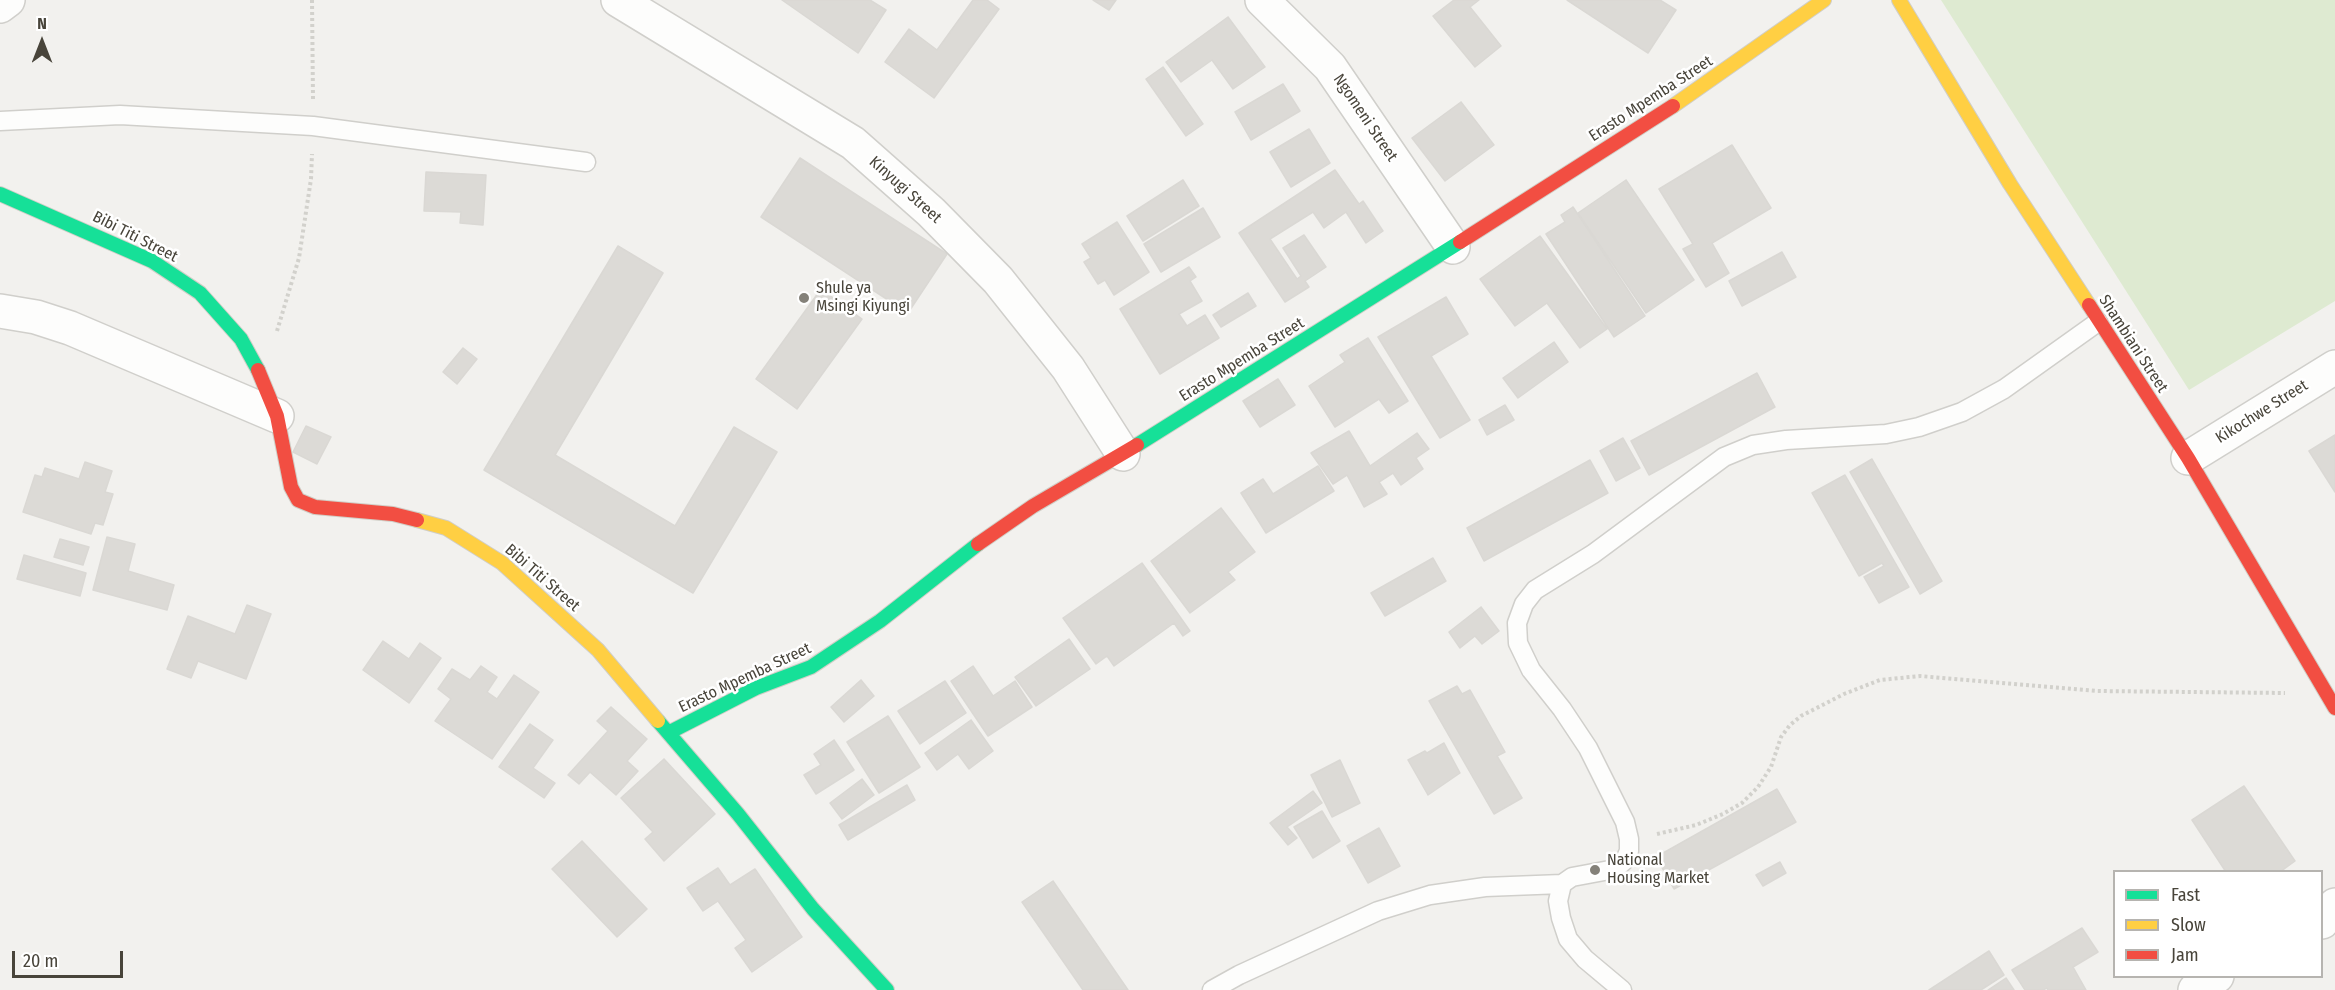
<!DOCTYPE html>
<style>
body{margin:0}
#map{position:relative;width:2335px;height:990px;overflow:hidden;background:#f2f1ee;font-family:"Fira Sans Condensed",sans-serif}
canvas{display:block}
.legend{position:absolute;left:2113px;top:870px;width:210px;height:108px;box-sizing:border-box;background:#fff;border:2px solid #b6b4b0;margin:0;padding:8px 10px;list-style:none;font-size:18px;color:#48443a}
.legend li{display:flex;align-items:center;gap:12px;height:30px}
.legend b{width:30px;border:2px solid #b6b4b0}
.north{position:absolute;left:12px;top:12px;width:60px;height:60px;-webkit-text-stroke:4px #fff;paint-order:stroke;rotate:0deg;font-size:16px;font-weight:700;line-height:24px;text-align:center;color:#48443a}
.north::after{content:'';display:block;margin:auto;width:21px;height:27px;background:#48443a;clip-path:polygon(50% 0,100% 100%,50% 72%,0 100%)}
.scale{position:absolute;left:12px;top:951px;width:111px;height:27px;box-sizing:border-box;border:3px solid #48443a;border-top:0;padding-left:8px;font-size:18px;line-height:21px;white-space:nowrap;color:#48443a;-webkit-text-stroke:4px #fff;paint-order:stroke}
</style>
<div id="map">
<canvas width="2335" height="990"></canvas>
<ul class="legend">
<li><b style="height:8px;background:#16e098"></b>Fast</li>
<li><b style="height:8px;background:#ffcf43"></b>Slow</li>
<li><b style="height:8px;background:#f24e42"></b>Jam</li>
</ul>
<div class="north">N</div>
<div class="scale">20 m</div>
</div>
<script>
const ctx = document.querySelector('canvas').getContext('2d');
ctx.lineJoin = 'round';
function fillPath(path, color) { ctx.fillStyle = color; ctx.fill(path, 'evenodd'); }
const poly = rows => new Path2D(rows.map(r => 'M' + r).join(''));
function stroke(path, color, width, dash) { ctx.strokeStyle = color; ctx.lineWidth = width; ctx.lineCap = dash ? 'butt' : 'round'; ctx.setLineDash(dash || []); ctx.stroke(path); }
function label(font, color, halo, rows, align = 'center') {
  ctx.font = font + ' "Fira Sans Condensed",sans-serif'; ctx.lineWidth = 5; ctx.setLineDash([]); ctx.textBaseline = 'middle'; ctx.strokeStyle = halo; ctx.fillStyle = color; for (const [text, x, y, turn = 0] of rows) {
    ctx.save(); ctx.translate(x, y); ctx.rotate((+turn || 0) * Math.PI / 180); ctx.textAlign = isNaN(turn) ? turn : align; if (halo) ctx.strokeText(text, 0, 0); ctx.fillText(text, 0, 0); ctx.restore();
  }
}
fillPath(poly([
 [1941,0,2335,0,2335,301,2189,390]
]), '#deead1');
const building = poly([
 [782,0,870,0,886,10,858,53,782,0],
 [973,0,987,0,999,9,934,98,885,62,909,29,937,50,973,0],
 [1093,0,1116,0,1109,10,1093,0],
 [1454,0,1479,0,1470,7,1501,46,1475,67,1433,16,1454,0],
 [1567,0,1660,0,1676,10,1648,53,1567,0],
 [1228,17,1265,67,1233,89,1212,60,1181,82,1166,62,1228,17],
 [1163,67,1203,124,1186,136,1146,79,1163,67],
 [1283,84,1300,111,1251,140,1235,112,1283,84],
 [1461,102,1494,145,1445,181,1412,138,1461,102],
 [1309,129,1330,163,1291,187,1270,152,1309,129],
 [1732,145,1771,208,1712,243,1729,273,1706,287,1683,249,1693,244,1659,189,1732,145],
 [800,158,947,254,908,313,761,217,800,158],
 [1335,170,1359,204,1363,201,1383,231,1366,243,1346,212,1324,228,1313,212,1270,239,1297,279,1301,276,1283,248,1304,235,1326,267,1305,281,1309,287,1285,302,1239,233,1335,170],
 [426,172,486,175,483,225,460,223,461,212,424,211,426,172],
 [1183,180,1199,206,1143,241,1127,216,1183,180],
 [1626,180,1694,280,1646,313,1578,213,1626,180],
 [1573,207,1645,316,1614,337,1546,234,1565,222,1561,215,1573,207],
 [1203,208,1220,237,1161,272,1144,244,1203,208],
 [1117,222,1149,272,1114,295,1105,280,1098,284,1084,262,1091,258,1082,244,1117,222],
 [1540,236,1607,329,1580,348,1547,303,1515,326,1480,279,1540,236],
 [618,246,663,273,555,455,675,526,734,427,777,452,693,593,484,470,618,246],
 [1782,252,1796,277,1742,306,1729,281,1782,252],
 [1189,267,1196,277,1190,281,1202,301,1179,314,1187,326,1205,315,1219,338,1160,374,1120,309,1189,267],
 [821,289,862,319,797,409,756,379,821,289],
 [1248,293,1256,306,1221,327,1213,315,1248,293],
 [1446,297,1468,334,1431,356,1470,420,1440,438,1378,337,1446,297],
 [1368,338,1408,401,1389,413,1379,399,1335,427,1309,386,1345,362,1340,355,1368,338],
 [1554,342,1568,362,1518,398,1503,378,1554,342],
 [463,348,477,359,457,384,443,372,463,348],
 [1757,373,1775,407,1649,475,1631,441,1757,373],
 [1278,379,1295,405,1260,427,1243,401,1278,379],
 [1505,405,1514,420,1487,435,1479,420,1505,405],
 [306,426,331,437,317,464,293,452,306,426],
 [1349,431,1370,466,1417,433,1429,449,1416,458,1423,469,1401,485,1393,473,1379,482,1387,494,1364,507,1347,475,1333,484,1311,453,1349,431],
 [2335,435,2335,492,2309,451,2335,435],
 [1623,438,1640,468,1616,481,1600,451,1623,438],
 [1872,459,1942,581,1920,594,1850,472,1872,459],
 [1590,460,1608,493,1484,561,1467,528,1590,460],
 [85,462,112,471,105,492,113,494,103,525,95,523,91,534,23,512,35,475,42,477,45,468,79,479,85,462],
 [1318,466,1334,491,1266,533,1241,493,1263,479,1273,494,1318,466],
 [1845,475,1909,587,1879,603,1864,577,1884,566,1882,563,1859,576,1812,493,1845,475],
 [1221,508,1255,552,1228,572,1235,580,1190,613,1151,561,1221,508],
 [107,537,135,544,128,571,174,585,167,610,93,590,107,537],
 [60,539,89,547,83,565,54,557,60,539],
 [24,555,86,573,80,596,17,579,24,555],
 [1433,558,1446,581,1385,616,1371,593,1433,558],
 [1142,563,1190,631,1183,636,1174,623,1114,666,1107,656,1096,664,1063,618,1142,563],
 [247,605,271,614,246,679,198,661,191,678,167,669,188,616,235,634,247,605],
 [1481,607,1499,631,1482,644,1475,636,1460,648,1449,632,1481,607],
 [1069,639,1090,669,1036,706,1015,677,1069,639],
 [383,641,409,659,420,643,441,658,409,703,363,670,383,641],
 [481,666,497,677,487,692,497,699,514,675,539,692,492,759,435,721,451,699,438,689,452,669,470,680,481,666],
 [973,666,993,696,1015,681,1032,707,988,736,951,681,973,666],
 [861,680,874,696,844,722,831,707,861,680],
 [945,681,966,713,920,744,898,711,945,681],
 [1457,686,1462,694,1470,690,1505,752,1497,756,1522,798,1494,814,1429,701,1457,686],
 [611,707,647,739,627,761,638,771,616,795,590,772,579,784,568,775,608,731,597,721,611,707],
 [888,716,920,767,879,793,847,742,888,716],
 [971,720,993,751,969,769,958,754,937,770,925,753,971,720],
 [530,724,553,740,533,768,555,783,544,798,499,767,530,724],
 [834,740,854,770,816,794,804,775,821,765,814,754,834,740],
 [1444,743,1460,773,1428,795,1408,760,1425,751,1427,753,1444,743],
 [664,759,715,814,664,861,645,839,653,832,621,798,664,759],
 [1340,760,1360,803,1332,817,1311,775,1340,760],
 [862,779,874,795,842,819,830,803,862,779],
 [907,785,915,800,848,840,839,825,907,785],
 [2244,786,2295,861,2280,872,2226,872,2192,820,2244,786],
 [1777,789,1796,822,1674,889,1656,857,1777,789],
 [1313,791,1322,803,1287,827,1297,838,1288,845,1270,823,1313,791],
 [1322,811,1340,841,1313,858,1294,827,1322,811],
 [1379,828,1400,866,1368,883,1347,846,1379,828],
 [582,841,647,909,617,937,552,869,582,841],
 [1780,862,1786,873,1763,886,1756,875,1780,862],
 [718,868,730,885,755,869,802,937,752,972,735,948,746,940,718,901,703,911,687,888,718,868],
 [1053,881,1128,990,1083,990,1022,902,1053,881],
 [2082,928,2098,952,2073,967,2086,990,2048,990,2047,988,2043,990,2025,990,2012,970,2082,928],
 [1989,951,2004,975,1981,990,1929,990,1989,951],
 [2006,978,2014,990,1988,990,2006,978]
]);
fillPath(building, '#dcdad6');
stroke(building, '#dad8d4', 1.5);
const lane = poly([
 [0,121,120,115,313,126,586,162],
 [1212,990,1239,975,1378,911,1430,895,1485,887,1562,884],
 [1622,990,1585,959,1568,939,1561,918,1558,901,1562,884,1572,877,1615,869,1625,860,1629,851,1629,839,1625,822,1588,748,1562,709,1531,670,1518,643,1517,623,1524,604,1535,590,1593,554,1724,457,1753,445,1786,440,1886,434,1919,427,1962,412,2004,389,2098,322]
]);
const street = poly([
 [618,0,853,143,931,212,998,280,1068,368,1123,454],
 [1262,0,1330,67,1453,247],
 [0,6,8,0],
 [0,311,36,317,70,328,277,416],
 [2188,458,2335,367],
 [2322,922,2335,905],
 [2195,990,2217,976]
]);
const fast = poly([
 [0,194,152,261,200,293,241,339,258,370],
 [1137,445,1460,242],
 [658,721,738,814,813,909,887,990],
 [670,732,756,688,811,667,880,621,978,544]
]);
const slow = poly([
 [1899,0,2010,184,2089,305],
 [1673,106,1824,0],
 [417,520,446,528,502,563,598,650,658,721]
]);
const jam = poly([
 [1460,242,1673,106],
 [2089,305,2188,458,2335,708],
 [258,370,277,416,291,487,298,500,315,507,393,514,417,520],
 [978,544,1033,506,1137,445]
]);
stroke(lane, '#d0cfcb', 21);
stroke(street, '#d0cfcb', 36);
stroke(fast, '#d0cec6', 16);
stroke(slow, '#d0cec6', 16);
stroke(jam, '#d0cec6', 16);
stroke(poly([
 [312,0,313,99],
 [277,331,299,258,311,179,312,154],
 [1657,834,1696,825,1723,814,1742,803,1758,787,1771,767,1781,737,1790,725,1801,716,1844,694,1880,680,1920,676,2097,691,2285,693]
]), '#d2d1cc', 4, [3, 3]);
stroke(lane, '#fdfdfc', 18);
stroke(street, '#fdfdfc', 33);
stroke(fast, '#16e098', 14);
stroke(slow, '#ffcf43', 14);
stroke(jam, '#f24e42', 14);
for (const [x, y, r, color] of [
 [804,298,6,"#848179"],
 [1595,870,6,"#848179"]
]) { const dot = new Path2D(); dot.arc(x, y, r, 0, 2 * Math.PI); ctx.fillStyle = color; ctx.fill(dot); stroke(dot, '#fff', 2); }
label('16px', '#48443a', '#fff', [
 ["Erasto Mpemba Street",1651,99,-33],
 ["Ngomeni Street",1365,118,56],
 ["Kinyugi Street",905,190,42],
 ["Bibi Titi Street",135,237,27],
 ["Shambiani Street",2133,344,57],
 ["Erasto Mpemba Street",1242,360,-32],
 ["Kikochwe Street",2262,412,-32],
 ["Bibi Titi Street",542,578,41],
 ["Erasto Mpemba Street",745,678,-25]
]);
label('16px', '#48443a', '#fff', [
 ["Shule ya",816,289],
 ["Msingi Kiyungi",816,307],
 ["National",1607,861],
 ["Housing Market",1607,879]
], 'left');
</script>
